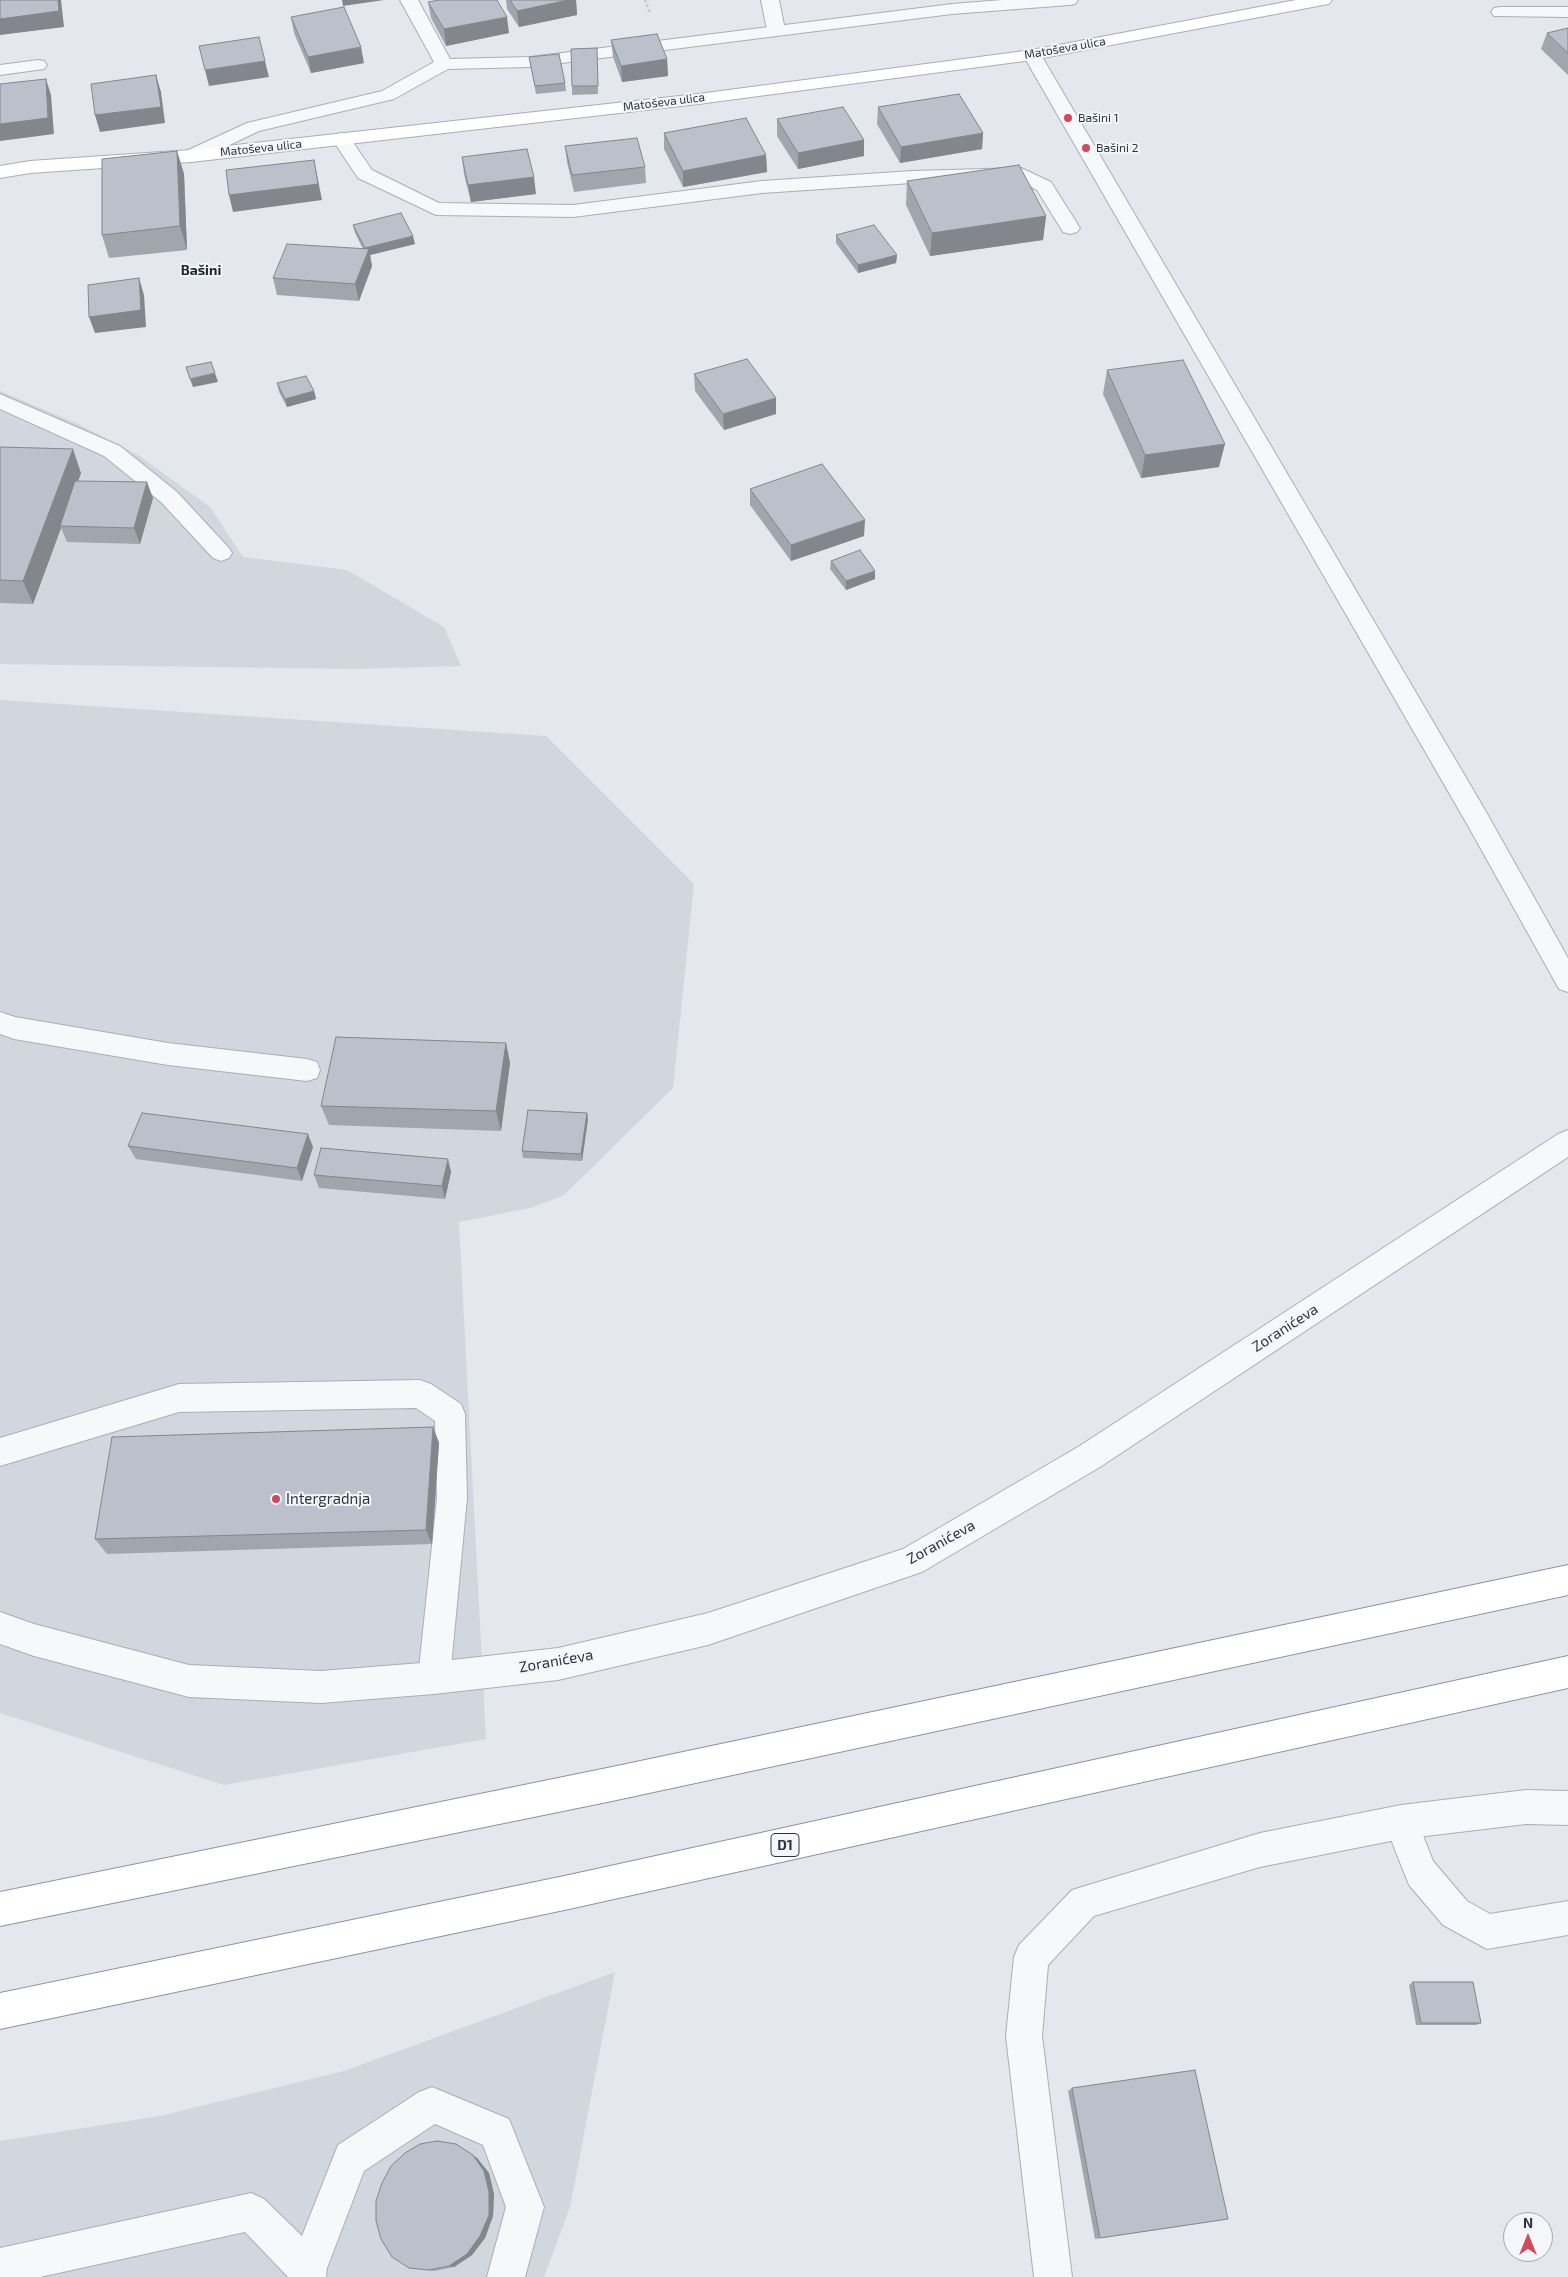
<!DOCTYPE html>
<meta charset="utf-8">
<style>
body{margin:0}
#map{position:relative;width:1568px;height:2277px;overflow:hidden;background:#e4e7ec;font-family:"Exo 2",sans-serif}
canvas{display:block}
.north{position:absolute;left:1503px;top:2212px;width:50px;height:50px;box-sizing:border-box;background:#f4f6f9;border:1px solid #a4a8b1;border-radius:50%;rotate:0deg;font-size:14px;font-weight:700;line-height:20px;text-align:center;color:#2b3445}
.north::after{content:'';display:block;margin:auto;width:18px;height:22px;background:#d1495b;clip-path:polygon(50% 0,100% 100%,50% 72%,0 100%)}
</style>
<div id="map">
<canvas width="1568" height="2277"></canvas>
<div class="north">N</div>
</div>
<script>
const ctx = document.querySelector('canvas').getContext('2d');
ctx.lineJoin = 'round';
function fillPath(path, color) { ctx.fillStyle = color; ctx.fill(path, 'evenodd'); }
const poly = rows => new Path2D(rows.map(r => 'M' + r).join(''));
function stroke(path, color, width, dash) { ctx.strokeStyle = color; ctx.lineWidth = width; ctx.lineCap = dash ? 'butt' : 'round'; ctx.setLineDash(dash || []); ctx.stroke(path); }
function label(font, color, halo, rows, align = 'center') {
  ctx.font = font + ' "Exo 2",sans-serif'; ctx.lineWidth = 4; ctx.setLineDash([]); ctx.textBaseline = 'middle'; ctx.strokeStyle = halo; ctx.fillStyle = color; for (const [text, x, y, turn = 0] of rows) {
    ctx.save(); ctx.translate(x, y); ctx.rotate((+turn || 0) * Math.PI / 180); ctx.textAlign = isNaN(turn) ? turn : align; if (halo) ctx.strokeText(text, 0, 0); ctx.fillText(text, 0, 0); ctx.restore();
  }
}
fillPath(poly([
 [0,391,76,423,138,455,210,507,243,557,347,570,444,627,461,666,354,669,0,664],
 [0,700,546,736,694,884,673,1088,563,1196,530,1208,459,1222,486,1739,224,1785,0,1713],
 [615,1972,570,2207,544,2277,0,2277,0,2141,160,2116,344,2071]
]), '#d2d6de');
const service = poly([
 [400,0,418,0,450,59,530,57,952,4,1002,0,1078,0,1075,4,1069,5,952,14,530,67,448,69,394,99,259,131,198,160,191,162,184,160,182,156,184,152,247,123,382,91,434,62,400,0],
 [38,60,44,61,47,65,44,69,0,75,0,65,38,60],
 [0,394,120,446,177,492,229,548,232,553,229,558,221,561,213,558,161,502,104,456,0,409,0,394],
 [420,1380,431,1384,461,1404,465,1414,467,1498,450,1678,445,1689,434,1694,423,1689,418,1678,437,1498,435,1421,416,1408,179,1412,0,1466,0,1438,179,1384,420,1380],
 [1401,1805,1413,1810,1433,1861,1467,1901,1490,1914,1568,1901,1568,1935,1487,1949,1443,1925,1409,1885,1384,1822,1389,1810,1401,1805],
 [432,2087,509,2119,544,2207,525,2277,487,2277,506,2207,483,2145,435,2124,364,2171,327,2268,326,2277,288,2277,245,2232,40,2277,0,2277,0,2248,251,2193,264,2199,302,2236,338,2145,419,2092,432,2087]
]);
const minor = poly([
 [761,0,779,0,785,30,782,34,776,35,770,34,767,30,761,0],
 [1500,7,1568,7,1568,17,1494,16,1491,12,1494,8,1500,7],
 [1032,50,1038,51,1041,55,1485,810,1568,958,1568,992,1559,989,1467,824,1023,55,1026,51,1032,50],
 [341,133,348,135,372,170,439,203,573,205,762,181,912,171,1021,168,1051,182,1080,228,1077,232,1070,234,1063,232,1037,190,1018,180,912,183,762,193,573,217,436,215,358,178,332,139,334,135,341,133],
 [0,1012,15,1017,168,1043,307,1059,317,1062,320,1070,317,1078,307,1081,168,1065,14,1039,0,1034,0,1012],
 [1568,1130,1568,1157,1100,1467,922,1572,708,1645,558,1680,434,1694,321,1703,189,1697,34,1656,0,1644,0,1612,34,1624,189,1665,321,1671,434,1662,558,1648,708,1613,903,1549,1078,1447,1558,1134,1568,1130],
 [1526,1790,1568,1791,1568,1825,1526,1824,1401,1839,1260,1867,1094,1916,1048,1965,1042,2036,1072,2277,1034,2277,1006,2036,1014,1957,1019,1945,1072,1890,1260,1833,1401,1805,1526,1790]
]);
const secondary = poly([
 [1296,0,1332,0,1329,4,1323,5,1032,60,698,104,191,162,30,173,0,178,0,166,30,161,191,150,698,94,1032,50,1296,0]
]);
const trunk = poly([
 [1568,1565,1568,1595,612,1801,0,1926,0,1892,612,1767,1568,1565],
 [1568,1656,1568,1688,569,1909,0,2029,0,1993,569,1875,1568,1656]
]);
stroke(service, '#a9aeb7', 2);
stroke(minor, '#a9aeb7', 2);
stroke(secondary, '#a9aeb7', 2);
stroke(trunk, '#8b94a3', 2);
stroke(poly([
 [645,0,650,13]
]), '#c2c5cb', 2.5, [2.5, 2.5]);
fillPath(service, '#f7f8fa');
fillPath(minor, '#f7f8fa');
fillPath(secondary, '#fff');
fillPath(trunk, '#fff');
fillPath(poly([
 [506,0,576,0,577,15,519,27,507,9],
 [428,2,509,33,446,46,431,18],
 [291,17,364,63,311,73,294,33],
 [1568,28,1568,75,1541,49,1547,33],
 [611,40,667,59,668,76,622,82,613,57],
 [597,48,598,94,572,95,572,86],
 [529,57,565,83,566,91,536,94],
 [878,107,983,133,982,149,900,163,877,124],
 [777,119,864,140,864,156,798,169,777,136],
 [664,133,766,155,767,172,683,187,664,149],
 [565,146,645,167,646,183,574,192,567,162],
 [177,151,184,174,187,250,109,258,102,235],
 [462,157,536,194,471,202,464,174],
 [907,181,1046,216,1043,240,930,256,906,205],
 [353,225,415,244,370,255,372,266,359,301,277,295,273,278,363,249,355,233],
 [836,235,897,255,896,263,858,273,836,243],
 [1107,370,1219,467,1141,478,1103,394],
 [694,374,776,398,776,414,724,430,695,391],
 [277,383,314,391,316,399,287,407,279,392],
 [0,447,81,473,78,481,153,498,140,544,67,542,61,528,33,604,0,603],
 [750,489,864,536,791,561,750,505],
 [831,561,875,571,875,579,846,590,830,569],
 [506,1043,510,1063,501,1131,329,1125,321,1106],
 [587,1113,588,1119,582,1161,523,1158,522,1151],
 [128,1146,313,1147,302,1181,136,1159],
 [451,1172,445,1199,319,1188,314,1175],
 [433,1427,439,1443,432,1544,107,1554,95,1539],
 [1413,1982,1481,2023,1476,2025,1416,2025,1409,1985],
 [1072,2088,1228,2219,1095,2239,1068,2091],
 [456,2144,477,2158,489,2173,494,2194,493,2216,485,2238,472,2255,454,2267,434,2271,409,2268]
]), '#a1a5ae');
fillPath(poly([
 [58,0,61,0,64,27,0,35,0,19],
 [342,0,384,0,343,6],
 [568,0,576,0,577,15,519,27,517,11],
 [507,17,509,33,446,46,444,29],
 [361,47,364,63,311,73,308,57],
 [667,59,668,76,622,82,621,66],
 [265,61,269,77,209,86,205,70],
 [156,75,161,92,165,123,100,132,95,115],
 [46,79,51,95,54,134,0,141,0,124],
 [983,133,982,149,900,163,901,147],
 [864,140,864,156,798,169,798,153],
 [177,151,184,174,187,250,180,226],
 [766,155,767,172,683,187,683,171],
 [314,160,322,200,233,212,229,195],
 [534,177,536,194,471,202,468,185],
 [1046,216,1043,240,930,256,932,233],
 [413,236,415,244,370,255,372,266,359,301,355,284,367,254,365,248],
 [897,255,896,263,858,273,858,265],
 [139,278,144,295,146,327,95,333,89,317],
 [215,373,218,382,193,387,190,379],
 [314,391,316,399,287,407,285,399],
 [776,398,776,414,724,430,723,414],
 [1225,444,1219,467,1141,478,1145,455],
 [73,449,81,473,62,526,60,526,61,528,33,604,23,581],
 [147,482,153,498,140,544,134,528],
 [865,520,864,536,791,561,791,545],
 [875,571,875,579,846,590,846,581],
 [506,1043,510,1063,501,1131,496,1111],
 [587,1113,588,1119,582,1161,581,1154],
 [308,1134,313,1147,302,1181,297,1168],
 [448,1159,451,1172,445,1199,442,1186],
 [433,1427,439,1443,432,1544,426,1530],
 [456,2144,477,2158,489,2173,494,2194,493,2216,485,2238,472,2255,454,2267,449,2266]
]), '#83868d');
const building = poly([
 [0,0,58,0,59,11,0,19,0,0],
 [439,0,497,0,507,17,444,29,428,2,439,0],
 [510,0,568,0,517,11,510,0],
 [344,7,361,47,308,57,291,17,344,7],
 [1568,28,1568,53,1547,33,1568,28],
 [657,34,667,59,621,66,611,40,657,34],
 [259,37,265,61,205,70,199,46,259,37],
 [597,48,598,86,572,86,571,49,597,48],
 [559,54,565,83,535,86,529,57,559,54],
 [156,75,161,107,95,115,91,84,156,75],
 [46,79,48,118,0,124,0,84,46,79],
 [959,94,983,133,901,147,878,107,959,94],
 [843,107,864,140,798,153,777,119,843,107],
 [746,118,766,155,683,171,664,133,746,118],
 [637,138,645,167,572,175,565,146,637,138],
 [527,149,534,177,468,185,462,157,527,149],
 [177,151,180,226,102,235,102,159,177,151],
 [314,160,318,184,229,195,226,170,314,160],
 [1019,165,1046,216,932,233,907,181,1019,165],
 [401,213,413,236,365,248,353,225,401,213],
 [874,225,897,255,858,265,836,235,874,225],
 [287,244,369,249,355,284,273,278,287,244],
 [139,278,141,310,89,317,88,285,139,278],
 [747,359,776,398,723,414,694,374,747,359],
 [1183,360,1225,444,1145,455,1107,370,1183,360],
 [211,362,215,373,190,379,186,367,211,362],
 [306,376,314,391,285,399,277,383,306,376],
 [0,447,73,449,23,581,0,580,0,447],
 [822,464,865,520,791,545,750,489,822,464],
 [75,481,147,482,134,528,60,526,75,481],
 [860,550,875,571,846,581,831,561,860,550],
 [336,1037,506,1043,496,1111,321,1106,336,1037],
 [528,1110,587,1113,581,1154,522,1151,528,1110],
 [142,1113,308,1134,297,1168,128,1146,142,1113],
 [321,1148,448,1159,442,1186,314,1175,321,1148],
 [433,1427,426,1530,95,1539,112,1437,433,1427],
 [1413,1982,1473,1982,1481,2023,1421,2023,1413,1982],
 [1195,2070,1228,2219,1100,2238,1072,2088,1195,2070],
 [437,2141,456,2144,473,2155,484,2171,489,2192,489,2215,480,2236,467,2254,449,2266,429,2270,409,2268,392,2257,381,2239,376,2221,376,2201,382,2183,391,2166,405,2153,420,2144,437,2141]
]);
fillPath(building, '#bbc0ca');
stroke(building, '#83868d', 1);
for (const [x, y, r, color] of [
 [1068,118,5,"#d1495b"],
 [1086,148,5,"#d1495b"],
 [276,1499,5,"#d1495b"]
]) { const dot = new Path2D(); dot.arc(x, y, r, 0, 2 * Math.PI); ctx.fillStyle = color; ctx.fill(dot); stroke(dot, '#f4f6f9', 2); }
label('12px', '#2b3445', '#f4f6f9', [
 ["Matoševa ulica",1065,48,-10],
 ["Matoševa ulica",664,102,-7],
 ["Matoševa ulica",261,148,-6]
]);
label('12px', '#2b3445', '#f4f6f9', [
 ["Bašini 1",1078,118],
 ["Bašini 2",1096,148]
], 'left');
label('bold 14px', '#1d2536', '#f4f6f9', [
 ["Bašini",201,270]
]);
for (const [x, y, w] of [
 [785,1845,28]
]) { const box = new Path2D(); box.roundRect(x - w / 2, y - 11.5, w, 23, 4); ctx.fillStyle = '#f4f6f9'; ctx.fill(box); stroke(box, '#2b3445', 1); }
label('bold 14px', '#2b3445', null, [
 ["D1",785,1845]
]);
label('15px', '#2b3445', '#f4f6f9', [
 ["Zoranićeva",1285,1328,-33],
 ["Zoranićeva",941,1542,-29],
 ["Zoranićeva",556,1661,-10]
]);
label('15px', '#2b3445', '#f4f6f9', [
 ["Intergradnja",286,1499]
], 'left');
</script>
